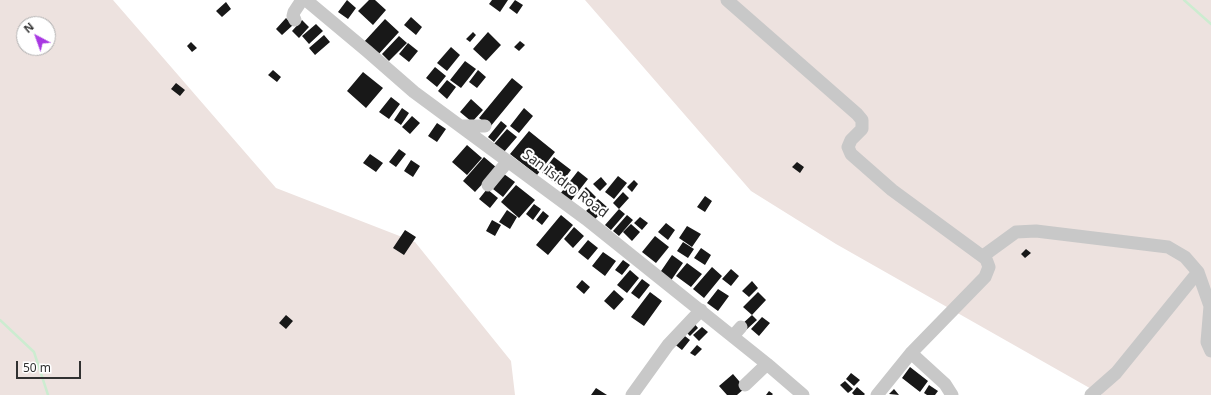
<!DOCTYPE html>
<style>
body{margin:0}
#map{position:relative;width:1211px;height:395px;overflow:hidden;background:#fff;font-family:"Noto Sans",sans-serif}
canvas{display:block}
.north{position:absolute;left:16px;top:16px;width:40px;height:40px;box-sizing:border-box;background:#fff;border:1px solid #adadad;border-radius:50%;rotate:319deg;font-size:11px;font-weight:700;line-height:16px;text-align:center;color:#313131}
.north::after{content:'';display:block;margin:auto;width:14px;height:18px;background:#a838e2;clip-path:polygon(50% 0,100% 100%,50% 72%,0 100%)}
.scale{position:absolute;left:16px;top:361px;width:65px;height:18px;box-sizing:border-box;border:2px solid #313131;border-top:0;padding-left:5px;font-size:12px;line-height:14px;white-space:nowrap;color:#313131;-webkit-text-stroke:3px #fff;paint-order:stroke}
</style>
<div id="map">
<canvas width="1211" height="395"></canvas>
<div class="north">N</div>
<div class="scale">50 m</div>
</div>
<script>
const ctx = document.querySelector('canvas').getContext('2d');
ctx.lineJoin = 'round';
function fillPath(path, color) { ctx.fillStyle = color; ctx.fill(path, 'evenodd'); }
const poly = rows => new Path2D(rows.map(r => 'M' + r).join(''));
function stroke(path, color, width, dash) { ctx.strokeStyle = color; ctx.lineWidth = width; ctx.lineCap = dash ? 'butt' : 'round'; ctx.setLineDash(dash || []); ctx.stroke(path); }
function label(font, color, halo, rows, align = 'center') {
  ctx.font = font + ' "Noto Sans",sans-serif'; ctx.lineWidth = 4; ctx.setLineDash([]); ctx.textBaseline = 'middle'; ctx.strokeStyle = halo; ctx.fillStyle = color; for (const [text, x, y, turn = 0] of rows) {
    ctx.save(); ctx.translate(x, y); ctx.rotate((+turn || 0) * Math.PI / 180); ctx.textAlign = isNaN(turn) ? turn : align; if (halo) ctx.strokeText(text, 0, 0); ctx.fillText(text, 0, 0); ctx.restore();
  }
}
fillPath(poly([
 [0,0,113,0,276,188,415,242,511,361,515,395,0,395],
 [24,24,48,24,48,48,24,48],
 [585,0,1211,0,1211,395,1102,395,836,244,751,191]
]), '#ede2df');
stroke(poly([
 [1184,0,1211,24],
 [0,320,34,352,48,395]
]), '#ccecd0', 2.5);
fillPath(poly([
 [347,0,356,8,348,19,338,12],
 [369,0,375,0,386,10,373,25,358,11],
 [492,0,508,0,500,12,489,4],
 [515,0,523,5,517,14,509,8],
 [226,2,231,9,222,17,216,11],
 [411,17,422,27,416,35,404,25],
 [286,18,293,25,282,35,276,29],
 [385,19,399,32,377,56,363,43],
 [302,20,309,27,299,38,292,31],
 [316,24,323,31,309,44,302,36],
 [473,32,476,35,470,42,466,39],
 [488,32,501,45,486,61,473,49],
 [324,35,330,42,315,55,309,48],
 [399,36,407,43,389,61,382,54],
 [520,41,525,45,519,51,514,47],
 [191,42,197,48,192,52,187,46],
 [408,43,418,51,409,62,399,54],
 [451,47,460,55,447,71,437,63],
 [465,61,476,69,461,88,450,80],
 [435,67,446,76,437,87,426,78],
 [273,70,281,77,277,82,268,75],
 [478,70,486,77,477,88,469,82],
 [363,72,383,88,366,108,347,91],
 [512,78,523,87,490,127,479,118],
 [447,80,456,87,447,99,438,91],
 [176,83,185,90,180,96,171,89],
 [391,97,400,104,389,119,379,112],
 [471,99,483,110,472,122,460,112],
 [402,108,409,113,401,125,394,120],
 [524,108,533,116,519,133,510,126],
 [412,116,420,123,410,134,402,127],
 [501,121,507,126,494,142,488,137],
 [437,123,446,129,437,142,428,136],
 [507,129,517,137,504,152,494,144],
 [529,131,555,152,537,175,510,154],
 [467,145,482,158,467,175,452,162],
 [399,149,406,154,396,167,389,162],
 [370,154,383,163,376,172,363,163],
 [484,157,497,168,475,192,463,181],
 [554,157,571,170,559,186,542,173],
 [411,160,420,166,413,177,404,171],
 [797,162,804,167,800,173,792,167],
 [578,171,588,179,570,202,560,194],
 [504,174,515,182,503,197,493,189],
 [618,176,627,183,614,199,605,192],
 [601,177,607,184,600,191,593,184],
 [634,180,638,184,632,192,627,187],
 [516,185,535,200,519,218,501,202],
 [586,187,596,197,589,204,579,194],
 [487,189,498,198,490,208,479,199],
 [623,192,629,198,619,209,613,203],
 [705,196,712,201,705,212,697,207],
 [598,199,607,207,594,220,586,211],
 [534,204,541,209,533,220,526,214],
 [619,209,625,214,611,230,605,225],
 [507,210,517,217,510,229,499,222],
 [543,211,549,216,542,225,536,220],
 [561,215,573,225,548,255,536,245],
 [627,215,633,220,619,236,613,231],
 [640,217,648,223,642,230,634,223],
 [492,220,501,225,495,236,486,231],
 [666,223,675,230,668,240,658,232],
 [631,224,640,232,632,241,623,232],
 [687,226,701,234,692,247,679,238],
 [574,227,584,236,573,248,564,239],
 [405,230,416,237,404,255,393,248],
 [655,236,669,247,656,263,642,252],
 [588,240,598,248,588,260,578,252],
 [683,242,694,249,688,258,677,251],
 [701,248,711,255,705,265,694,258],
 [1026,249,1031,253,1025,258,1021,254],
 [603,252,616,261,605,276,592,266],
 [672,255,683,263,670,282,659,274],
 [623,260,630,265,622,275,615,270],
 [687,263,702,274,691,287,676,276],
 [712,267,722,276,704,298,693,289],
 [731,269,739,276,731,286,722,279],
 [630,270,639,278,627,293,617,285],
 [642,279,650,285,639,299,631,293],
 [582,280,590,287,584,294,576,287],
 [752,281,758,288,749,297,742,291],
 [718,289,729,296,718,311,707,303],
 [614,290,624,299,614,310,604,301],
 [650,292,662,301,644,326,631,317],
 [758,292,766,300,752,315,757,320,746,330,741,325,752,315,743,307],
 [286,315,293,321,286,329,279,323],
 [762,317,770,323,759,336,751,329],
 [693,322,698,328,690,336,684,330],
 [702,327,708,332,699,341,693,335],
 [681,333,690,340,682,350,673,343],
 [697,345,702,349,695,356,690,353],
 [910,367,928,381,920,392,902,378],
 [851,373,860,380,854,386,846,379],
 [733,374,745,388,737,395,727,395,719,386],
 [845,381,853,389,848,393,840,385],
 [929,385,938,391,935,395,927,395,924,393],
 [857,387,865,394,864,395,854,395,852,393],
 [596,388,607,395,591,395],
 [894,389,899,395,889,394],
 [769,391,773,394,772,395,766,395]
]), '#181818');
stroke(poly([
 [306,0,367,51,414,92,586,219,767,364,803,395],
 [727,0,857,114,862,120,862,129,851,140,848,147,851,154,892,190,986,259,989,267,985,277,911,353,877,395],
 [295,20,293,16,294,12,302,0],
 [460,126,485,126],
 [488,185,508,161],
 [983,256,1016,232,1036,231,1168,247,1185,257,1198,272,1210,306,1207,342,1211,351],
 [733,336,741,327],
 [911,353,945,384,952,395],
 [745,385,767,364],
 [632,395,668,345,701,310],
 [1091,395,1116,373,1198,272]
]), '#c8c8c8', 13);
label('14px', '#313131', '#fff', [
 ["San Isidro Road",565,184,37]
]);
</script>
